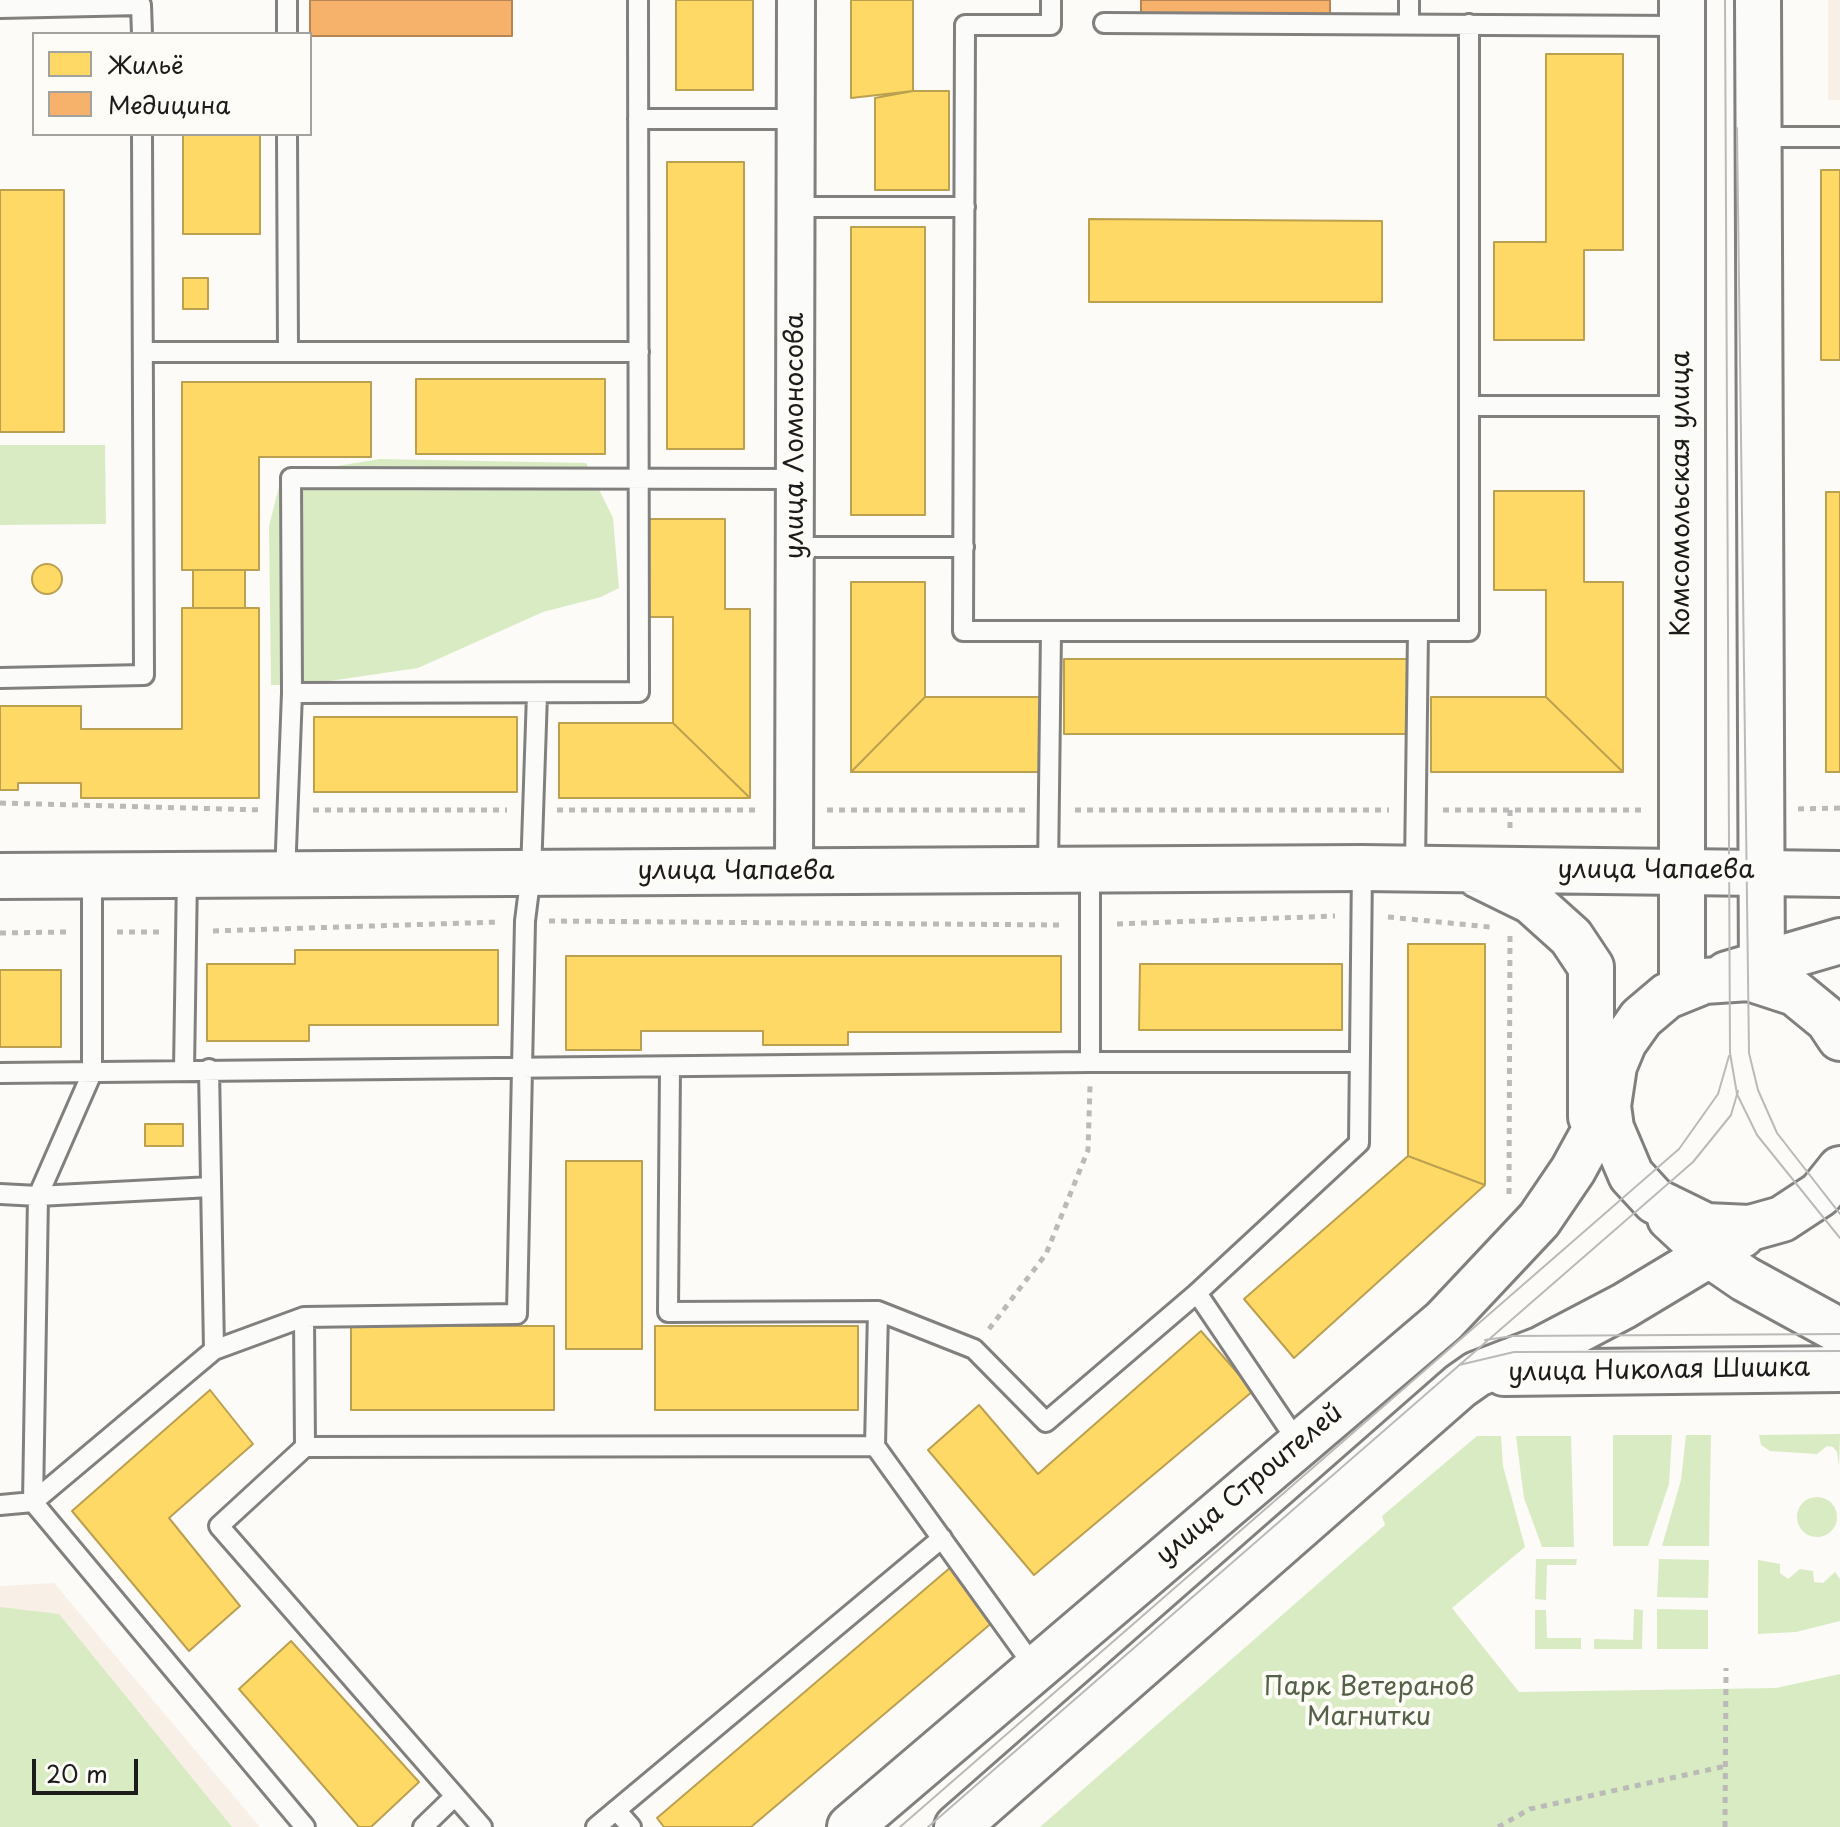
<!DOCTYPE html>
<meta charset="utf-8">
<style>
body{margin:0}
#map{position:relative;width:1840px;height:1827px;overflow:hidden;background:#fcfbf8;font-family:"Playpen Sans",sans-serif}
canvas{display:block}
.legend{position:absolute;left:32px;top:32px;width:280px;height:104px;box-sizing:border-box;background:#fdfcf7;border:2px solid #a3a29f;margin:0;padding:10px 14px;list-style:none;font-size:24px;color:#1c1c1c}
.legend li{display:flex;align-items:center;gap:16px;height:40px}
.legend b{width:40px;border:2px solid #a3a29f}
.scale{position:absolute;left:32px;top:1759px;width:106px;height:36px;box-sizing:border-box;border:4px solid #1c1c1c;border-top:0;padding-left:10px;font-size:24px;line-height:28px;white-space:nowrap;color:#1c1c1c;-webkit-text-stroke:6px #fdfcf7;paint-order:stroke}
</style>
<div id="map">
<canvas width="1840" height="1827"></canvas>
<ul class="legend">
<li><b style="height:22px;background:#ffd966"></b>Жильё</li>
<li><b style="height:22px;background:#f6b26b"></b>Медицина</li>
</ul>
<div class="scale">20 m</div>
</div>
<script>
const ctx = document.querySelector('canvas').getContext('2d');
ctx.lineJoin = 'round';
function fillPath(path, color) { ctx.fillStyle = color; ctx.fill(path, 'evenodd'); }
const poly = rows => new Path2D(rows.map(r => 'M' + r).join(''));
function stroke(path, color, width, dash) { ctx.strokeStyle = color; ctx.lineWidth = width; ctx.lineCap = dash ? 'butt' : 'round'; ctx.setLineDash(dash || []); ctx.stroke(path); }
function label(font, color, halo, rows, align = 'center') {
  ctx.font = font + ' "Playpen Sans",sans-serif'; ctx.lineWidth = 8; ctx.setLineDash([]); ctx.textBaseline = 'middle'; ctx.strokeStyle = halo; ctx.fillStyle = color; for (const [text, x, y, turn = 0] of rows) {
    ctx.save(); ctx.translate(x, y); ctx.rotate((+turn || 0) * Math.PI / 180); ctx.textAlign = isNaN(turn) ? turn : align; if (halo) ctx.strokeText(text, 0, 0); ctx.fillText(text, 0, 0); ctx.restore();
  }
}
fillPath(poly([
 [1828,0,1840,0,1840,100,1828,100],
 [54,1583,260,1827,0,1827,0,1586]
]), '#f8efe7');
fillPath(poly([
 [0,445,105,445,106,524,0,525],
 [380,459,586,463,613,518,619,588,601,597,543,612,418,668,302,685,271,685,269,526,282,475],
 [1840,1434,1839,1466,1837,1452,1833,1447,1827,1446,1817,1454,1770,1451,1761,1445,1759,1435],
 [1613,1435,1672,1435,1669,1484,1648,1546,1613,1546],
 [1686,1435,1711,1435,1709,1546,1662,1546,1681,1480],
 [1477,1436,1501,1436,1503,1466,1525,1547,1452,1608,1519,1692,1776,1688,1840,1674,1840,1827,1040,1827,1385,1525,1382,1516],
 [1516,1436,1571,1436,1574,1547,1542,1547,1524,1498],
 '1797 1517a20 20 0 1 1 40 0a20 20 0 1 1-40 0Z',
 [1536,1559,1577,1559,1576,1565,1547,1565,1546,1600,1535,1599],
 [1659,1559,1709,1560,1708,1598,1657,1597],
 [1758,1560,1780,1564,1780,1573,1788,1579,1800,1569,1813,1571,1814,1582,1823,1583,1835,1572,1840,1579,1840,1621,1796,1632,1758,1634],
 [0,1607,59,1614,232,1827,0,1827],
 [1634,1609,1643,1610,1642,1649,1594,1649,1594,1639,1633,1640],
 [1657,1609,1708,1610,1708,1649,1657,1649],
 [1535,1610,1546,1610,1547,1638,1581,1638,1581,1649,1535,1649]
]), '#d9ebc3');
const homes = poly([
 [676,0,753,0,753,90,676,90,676,0],
 [851,0,913,0,913,91,851,98,851,0],
 [1546,54,1623,54,1623,250,1584,250,1584,340,1494,340,1494,242,1546,242,1546,54],
 [913,91,949,91,949,190,875,190,875,98,913,91],
 [183,134,260,134,260,234,183,234,183,134],
 [667,162,744,162,744,449,667,449,667,162],
 [1821,170,1840,170,1840,360,1821,360,1821,170],
 [0,190,64,190,64,432,0,432,0,190],
 [1089,219,1382,221,1382,302,1089,302,1089,219],
 [851,227,925,227,925,515,851,515,851,227],
 [183,278,208,278,208,309,183,309,183,278],
 [416,379,605,379,605,454,416,454,416,379],
 [182,382,371,382,371,457,259,457,259,570,182,570,182,382],
 [1494,491,1584,491,1584,582,1623,582,1623,772,1546,697,1546,590,1494,590,1494,491],
 [1826,492,1840,492,1840,772,1826,772,1826,492],
 [648,519,725,519,725,609,750,609,750,798,673,723,673,617,648,617,648,519],
 '32 579a15 15 0 1 1 30 0a15 15 0 1 1-30 0Z',
 [193,570,245,570,245,608,193,608,193,570],
 [851,582,925,582,925,697,851,772,851,582],
 [182,608,259,608,259,798,81,798,81,783,18,783,18,790,0,790,0,706,81,706,81,729,182,729,182,608],
 [1064,659,1407,659,1407,734,1064,734,1064,659],
 [925,697,1040,697,1040,772,851,772,925,697],
 [1431,697,1546,697,1623,772,1431,772,1431,697],
 [314,717,517,717,517,792,314,792,314,717],
 [559,723,673,723,750,798,559,798,559,723],
 [1408,944,1485,944,1485,1185,1408,1156,1408,944],
 [295,950,498,950,498,1025,309,1025,309,1041,207,1041,207,964,295,964,295,950],
 [566,956,1061,956,1061,1032,848,1032,848,1045,763,1045,763,1031,641,1031,641,1050,566,1050,566,956],
 [1140,964,1342,964,1342,1030,1139,1030,1140,964],
 [0,970,61,970,61,1047,0,1047,0,970],
 [145,1124,183,1124,183,1146,145,1146,145,1124],
 [1408,1156,1485,1185,1294,1358,1244,1299,1408,1156],
 [566,1161,642,1161,642,1349,566,1349,566,1161],
 [351,1326,554,1326,554,1410,351,1410,351,1326],
 [655,1326,858,1326,858,1410,655,1410,655,1326],
 [1201,1331,1253,1391,1034,1575,928,1450,979,1405,1038,1474,1201,1331],
 [210,1390,253,1444,169,1518,240,1606,189,1651,72,1511,210,1390],
 [951,1567,994,1621,751,1827,664,1827,657,1818,951,1567],
 [291,1641,419,1782,371,1827,359,1827,239,1689,291,1641]
]);
fillPath(homes, '#ffd966');
stroke(homes, '#bba050', 2);
const health = poly([
 [310,0,512,0,512,36,310,36,310,0],
 [1141,0,1330,0,1330,16,1141,16,1141,0]
]);
fillPath(health, '#f6b26b');
stroke(health, '#b58553', 2);
const service = poly([
 [287,0,287,34],
 [1051,0,1051,25,965,25,963,631,1469,631,1469,24],
 [1409,0,1409,24],
 [0,8,141,5,142,34],
 [1104,23,1682,26],
 [638,119,796,119],
 [287,134,288,351],
 [1758,137,1840,137],
 [796,207,965,207],
 [143,352,639,352],
 [1469,406,1682,406],
 [796,547,964,547],
 [0,678,144,675,142,134],
 [292,693,639,692,638,0],
 [1415,868,1418,631],
 [1048,870,1051,631],
 [285,875,292,693,291,478,795,479],
 [1090,1062,1359,1062],
 [670,1068,668,1312,878,1311],
 [209,1069,214,1350,33,1502,305,1827],
 [184,1070,187,875],
 [0,1073,1090,1062,1090,870],
 [0,1194,38,1196,211,1187],
 [1197,1293,1299,1444],
 [214,1350,304,1317],
 [305,1447,875,1446],
 [0,1505,33,1502,38,1196,92,1073,92,876],
 [1035,1668,875,1446,878,1311,974,1349,1046,1422,1197,1293,1359,1143,1362,868],
 [616,1810,631,1827],
 [423,1827,454,1797],
 [482,1827,219,1526,305,1447,304,1317,517,1314,525,921,531,873,537,694],
 [596,1827,942,1538]
]);
const minor = poly([
 [794,871,796,0]
]);
const tertiary = poly([
 [1478,875,1531,901,1571,937,1591,967,1591,1117],
 [0,876,1362,868,1840,874],
 [1727,974,1840,941],
 [1504,1373,1840,1369],
 [850,1827,1444,1321,1539,1220,1573,1170,1608,1106],
 [957,1827,1460,1386,1477,1374,1542,1349,1624,1306,1742,1235]
]);
const secondary = poly([
 [1758,0,1762,981],
 [1682,988,1682,0],
 [1840,1038,1828,1020,1795,993,1749,978,1704,981,1667,996,1641,1018,1624,1042,1614,1066,1608,1106,1611,1128,1631,1175,1655,1201,1706,1226,1750,1228,1782,1219,1820,1194,1840,1169],
 [1670,1218,1710,1255,1745,1279,1840,1331]
]);
stroke(service, '#81807f', 24);
stroke(minor, '#81807f', 42);
stroke(tertiary, '#81807f', 50);
stroke(secondary, '#81807f', 50);
stroke(poly([
 [0,803,263,810],
 [1798,809,1840,808],
 [313,810,507,810],
 [557,810,759,810],
 [827,810,1025,810],
 [1075,810,1389,810],
 [1443,810,1645,810],
 [1510,810,1510,831],
 [1388,917,1490,927],
 [549,921,1063,925],
 [1117,924,1335,916],
 [213,931,499,922],
 [117,932,159,932],
 [0,933,67,932],
 [1509,1194,1510,936],
 [989,1329,1046,1254,1088,1150,1090,1086],
 [1498,1827,1530,1809,1726,1766],
 [1725,1827,1726,1668]
]), '#bbbab8', 5, [6, 6]);
stroke(service, '#fbfbf9', 18);
stroke(minor, '#fbfbf9', 36);
stroke(tertiary, '#fbfbf9', 44);
stroke(secondary, '#fbfbf9', 44);
stroke(poly([
 [1725,0,1730,1053,1737,1094,1757,1135,1840,1238],
 [1737,128,1749,1053,1758,1090,1777,1133,1840,1214],
 [1485,1340,1513,1336,1840,1334],
 [1459,1365,1514,1352,1840,1351],
 [900,1827,1679,1149,1718,1094,1729,1056],
 [928,1827,1693,1162,1731,1115,1738,1091]
]), '#bbbab8', 2);
label('26px', '#1c1c1c', '#fdfcf7', [
 ["улица Ломоносова",796,436,-90],
 ["Комсомольская улица",1682,494,-90],
 ["улица Чапаева",1656,871],
 ["улица Чапаева",736,872],
 ["улица Николая Шишка",1659,1371,-1],
 ["улица Строителей",1250,1485,-40]
]);
label('26px', '#546047', '#fdfcf7', [
 ["Парк Ветеранов",1369,1688],
 ["Магнитки",1369,1718]
]);
</script>
